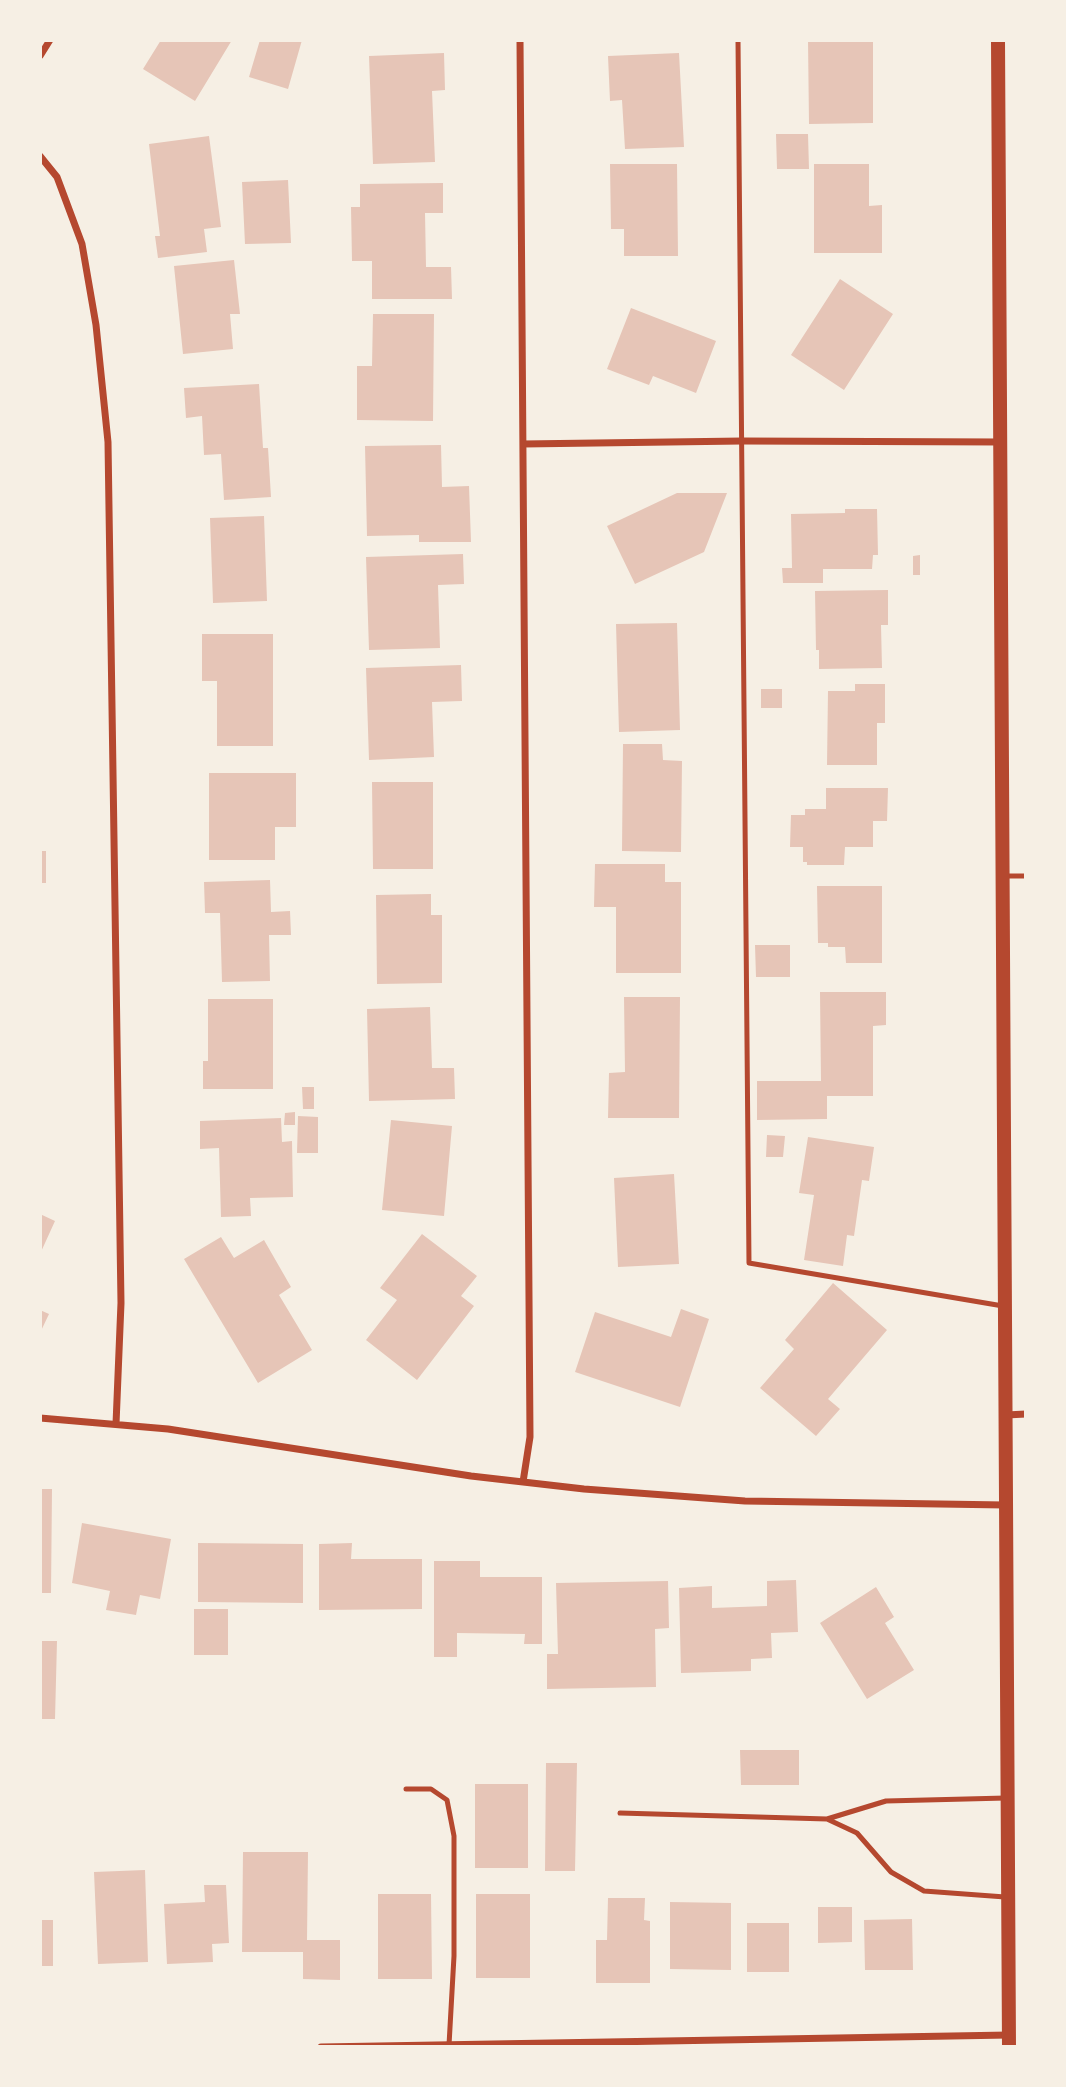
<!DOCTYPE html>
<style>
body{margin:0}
#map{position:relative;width:1066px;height:2087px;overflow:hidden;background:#f6efe4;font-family:"Work Sans",sans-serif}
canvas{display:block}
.frame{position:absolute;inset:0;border:42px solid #f6efe4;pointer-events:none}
</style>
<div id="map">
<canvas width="1066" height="2087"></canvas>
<div class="frame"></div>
</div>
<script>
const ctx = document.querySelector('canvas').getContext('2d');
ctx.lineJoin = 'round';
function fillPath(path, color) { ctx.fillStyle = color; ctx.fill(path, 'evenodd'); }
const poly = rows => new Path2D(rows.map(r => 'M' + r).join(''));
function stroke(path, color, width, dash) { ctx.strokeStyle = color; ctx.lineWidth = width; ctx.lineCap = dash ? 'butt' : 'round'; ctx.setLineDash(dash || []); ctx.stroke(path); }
fillPath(poly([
 [161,40,232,40,195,101,143,69],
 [260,40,302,40,288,89,249,77],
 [808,40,873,40,873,123,809,124],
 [444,53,445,90,432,91,435,162,373,164,369,56],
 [679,53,684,147,625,149,622,100,610,101,608,56],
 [776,134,808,134,809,169,777,169],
 [209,136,221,227,204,229,207,252,158,258,155,236,160,236,149,144],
 [610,164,677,164,678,256,624,256,624,229,611,229],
 [814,164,869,164,869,206,882,205,882,253,814,253],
 [288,180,291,243,245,244,242,182],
 [443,183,443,213,425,213,426,267,451,267,452,299,372,299,372,261,352,261,351,207,360,207,360,184],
 [234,260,240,314,230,314,233,349,183,354,174,266],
 [840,279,893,314,844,390,791,355],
 [631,308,716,341,696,393,653,376,649,385,607,369],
 [373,314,434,314,433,421,357,420,357,366,372,366],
 [259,384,263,448,268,448,271,497,224,500,221,454,204,455,202,416,186,418,184,388],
 [441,445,442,487,469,486,471,542,419,542,419,535,367,536,365,446],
 [677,493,727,493,704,552,635,584,607,526],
 [845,509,877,509,878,555,873,555,872,569,823,569,823,583,783,583,782,568,792,568,791,514,845,513],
 [264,516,267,601,213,603,210,518],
 [463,554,464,584,438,585,440,648,369,650,366,557],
 [920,555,920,575,913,575,913,556],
 [888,590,888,625,881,625,882,668,819,669,819,650,816,650,815,591],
 [677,623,680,730,619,732,616,624],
 [202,634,273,634,273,746,217,746,217,681,202,681],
 [461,665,462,701,432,702,434,757,369,760,366,668],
 [855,684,885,684,885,723,877,723,877,765,827,765,828,691,855,691],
 [761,689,782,689,782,708,761,708],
 [623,744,662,744,663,760,682,761,681,852,622,851],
 [209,773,296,773,296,827,275,827,275,860,209,860],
 [372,782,433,782,433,869,373,869],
 [826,788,888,788,887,821,873,821,873,847,845,847,844,865,807,865,807,862,803,862,803,847,790,847,791,815,805,815,805,809,826,809],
 [40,851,46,851,46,883,40,883],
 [595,864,665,864,665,882,681,882,681,973,616,973,616,907,594,907],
 [270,880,271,912,290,911,291,935,269,935,270,981,222,982,220,913,205,913,204,882],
 [817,886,882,886,882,963,846,963,845,947,828,947,828,943,818,943],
 [431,894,431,915,442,915,442,983,377,984,376,895],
 [755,945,790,945,790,977,756,977],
 [820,992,886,992,886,1025,873,1026,873,1096,827,1096,827,1119,757,1120,757,1081,821,1081],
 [624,997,680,997,679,1118,608,1118,609,1073,625,1072],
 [208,999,273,999,273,1089,203,1089,203,1061,208,1061],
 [430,1007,432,1068,454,1068,455,1099,369,1101,367,1009],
 [302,1087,314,1087,314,1109,303,1109],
 [295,1112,295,1125,284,1125,285,1113],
 [298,1116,318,1117,318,1153,297,1153],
 [281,1118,282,1142,292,1141,293,1197,250,1198,251,1216,221,1217,219,1148,200,1149,200,1121],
 [391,1120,452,1126,444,1216,382,1210],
 [767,1135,785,1136,783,1157,766,1157],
 [808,1137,874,1147,869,1181,862,1180,854,1236,847,1235,843,1266,804,1260,814,1195,799,1193],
 [674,1174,679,1264,618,1267,614,1178],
 [40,1214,55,1221,40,1254],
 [422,1234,477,1276,461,1296,474,1306,417,1380,366,1340,397,1300,380,1288],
 [221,1237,234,1258,264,1240,291,1287,279,1295,312,1350,258,1383,184,1259],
 [833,1283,887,1330,828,1399,840,1409,816,1436,760,1388,794,1349,785,1340],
 [681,1309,709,1319,680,1407,575,1372,595,1312,671,1337],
 [40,1310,49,1314,40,1333],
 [40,1489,52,1489,51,1593,40,1593],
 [82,1523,171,1539,160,1599,140,1595,136,1615,106,1610,110,1591,72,1583],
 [198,1543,303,1544,303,1603,198,1602],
 [352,1543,351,1559,422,1559,422,1609,319,1610,319,1544],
 [434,1561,480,1561,480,1577,542,1577,542,1644,524,1644,525,1634,457,1633,457,1657,434,1657],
 [796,1580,798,1632,771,1633,772,1658,751,1659,751,1671,681,1673,679,1588,712,1586,712,1608,767,1606,767,1581],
 [668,1581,669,1628,655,1629,656,1687,547,1689,547,1654,558,1654,556,1583],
 [876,1587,894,1617,885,1623,914,1670,867,1699,820,1623],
 [194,1609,228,1609,228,1655,194,1655],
 [40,1641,57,1641,55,1719,40,1719],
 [740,1750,799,1750,799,1785,741,1785],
 [546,1763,577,1763,575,1871,545,1871],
 [475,1784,528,1784,528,1868,475,1868],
 [243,1852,308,1852,307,1940,340,1940,340,1980,303,1979,303,1952,242,1952],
 [145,1870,148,1962,98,1964,94,1872],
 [204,1885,226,1885,229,1943,212,1944,213,1962,167,1964,164,1904,205,1902],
 [378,1894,431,1894,432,1979,378,1979],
 [476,1894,530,1894,530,1978,476,1978],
 [608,1898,645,1898,644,1920,650,1921,650,1983,596,1983,596,1940,607,1940],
 [670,1902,731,1903,731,1970,670,1969],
 [818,1907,852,1907,852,1942,818,1943],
 [912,1919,913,1970,865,1970,864,1920],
 [40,1920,53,1920,53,1966,40,1966],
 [747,1923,789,1923,789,1972,747,1972]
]), '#e6c5b7');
stroke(poly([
 [738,40,749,1263,1003,1306],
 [1004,876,1026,876],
 [406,1789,431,1789,447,1800,454,1836,454,1956,449,2045],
 [620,1813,827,1819,857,1833,891,1872,924,1891,1005,1897],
 [827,1819,886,1801,1006,1798]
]), '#b5482f', 5);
stroke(poly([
 [520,40,530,1437,523,1482],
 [40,56,50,40],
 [40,156,57,177,82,244,96,325,108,442,121,1303,116,1424],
 [523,444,742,441,1000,442],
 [1006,1415,1026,1414],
 [40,1418,168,1429,471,1476,584,1489,745,1501,1005,1505],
 [321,2047,1009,2035]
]), '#b5482f', 7);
stroke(poly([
 [998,40,1009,2047]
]), '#b5482f', 14);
</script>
